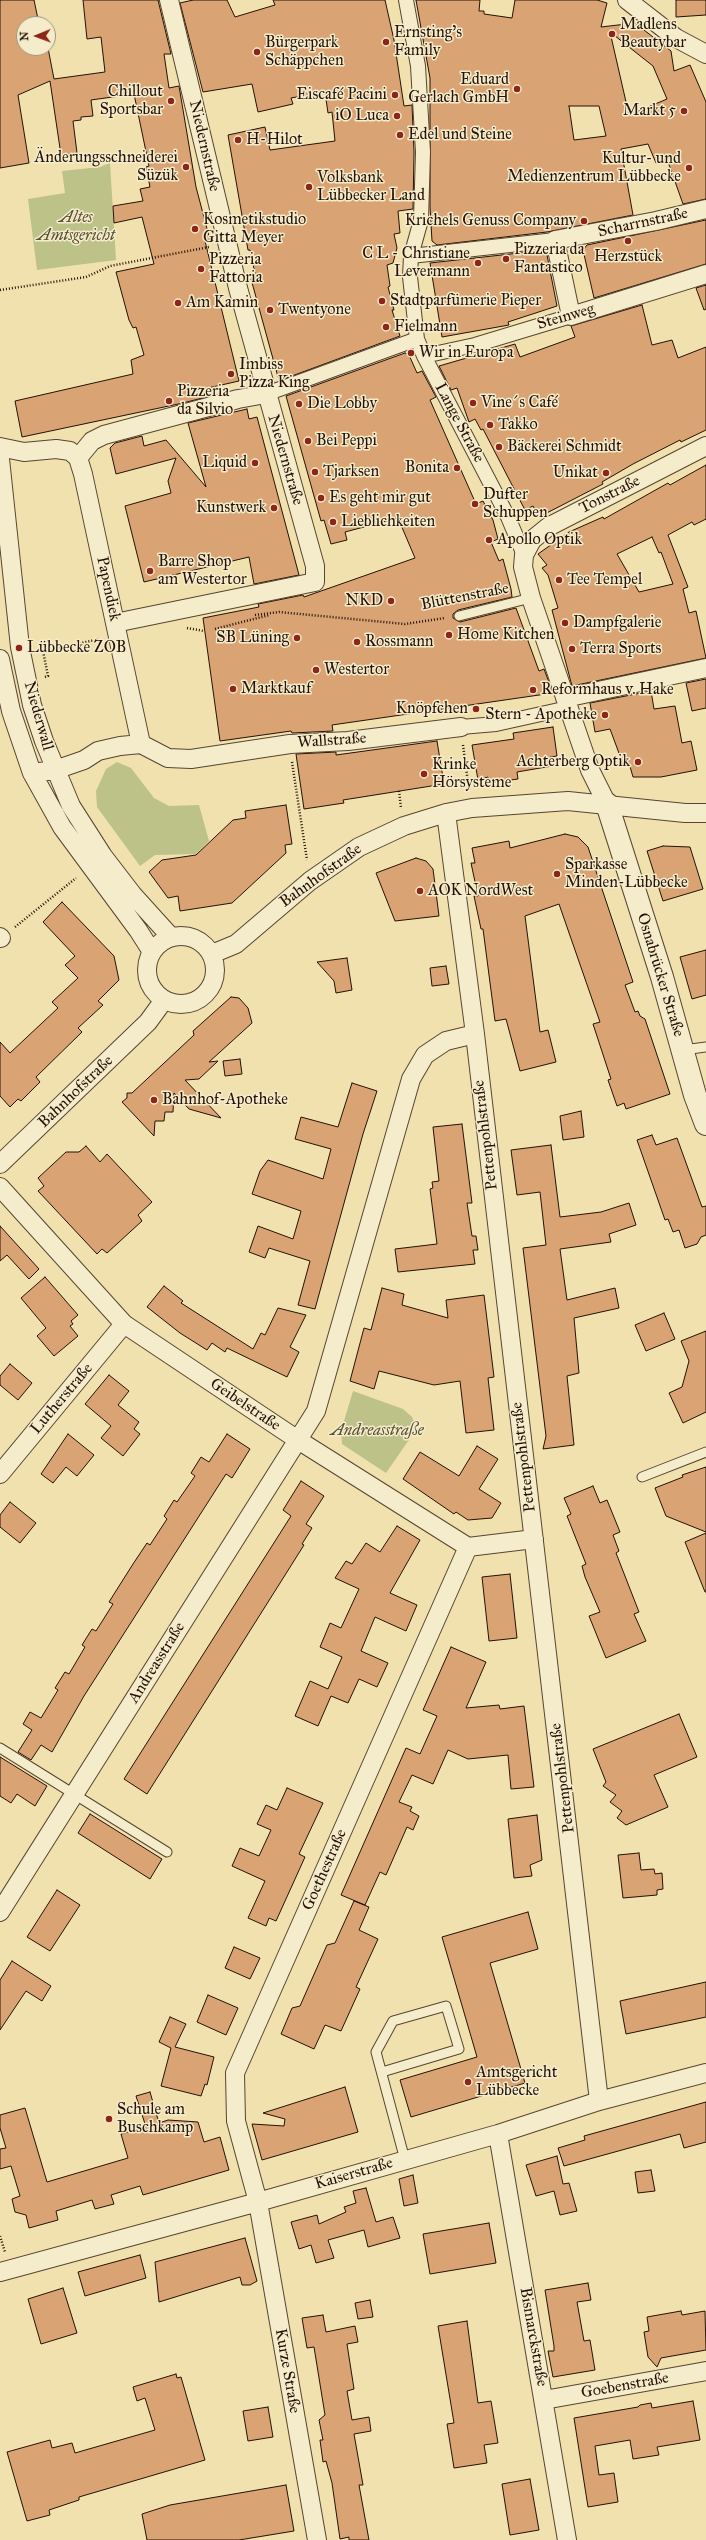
<!DOCTYPE html>
<meta charset="utf-8">
<style>
body{margin:0}
#map{position:relative;width:706px;height:2540px;overflow:hidden;background:#f0e1af;font-family:"IM FELL Great Primer",serif}
canvas{display:block}
.north{position:absolute;left:16px;top:16px;width:40px;height:40px;box-sizing:border-box;background:#f5eccb;border:1px solid #a1947d;border-radius:50%;rotate:269deg;font-size:11px;font-weight:700;line-height:16px;text-align:center;color:#241107}
.north::after{content:'';display:block;margin:auto;width:14px;height:18px;background:#8f2418;clip-path:polygon(50% 0,100% 100%,50% 72%,0 100%)}
</style>
<div id="map">
<canvas width="706" height="2540"></canvas>
<div class="north">N</div>
</div>
<script>
const ctx = document.querySelector('canvas').getContext('2d');
ctx.lineJoin = 'round';
function fillPath(path, color) { ctx.fillStyle = color; ctx.fill(path, 'evenodd'); }
const poly = rows => new Path2D(rows.map(r => 'M' + r).join(''));
function stroke(path, color, width, dash) { ctx.strokeStyle = color; ctx.lineWidth = width; ctx.lineCap = dash ? 'butt' : 'round'; ctx.setLineDash(dash || []); ctx.stroke(path); }
function label(font, color, halo, rows, align = 'center') {
  ctx.font = font + ' "IM FELL Great Primer",serif'; ctx.lineWidth = 3; ctx.setLineDash([]); ctx.textBaseline = 'middle'; ctx.strokeStyle = halo; ctx.fillStyle = color; for (const [text, x, y, turn = 0] of rows) {
    ctx.save(); ctx.translate(x, y); ctx.rotate((+turn || 0) * Math.PI / 180); ctx.textAlign = isNaN(turn) ? turn : align; if (halo) ctx.strokeText(text, 0, 0); ctx.fillText(text, 0, 0); ctx.restore();
  }
}
fillPath(poly([
 [110,163,116,260,37,270,28,199,65,193,62,171,100,167],
 [117,762,131,768,154,798,169,806,199,805,209,841,196,854,155,855,140,866,97,807,96,791,106,769],
 [353,1391,403,1409,412,1417,415,1424,413,1434,386,1473,342,1444,341,1431]
]), '#bcc288');
const building = poly([
 [0,0,34,0,39,24,24,24,24,48,48,48,54,79,105,72,101,37,87,39,83,0,158,0,171,54,164,54,169,88,179,86,196,187,210,240,205,241,239,381,208,388,210,396,183,403,22,437,15,401,133,374,131,360,144,355,136,327,133,328,129,320,116,272,154,264,142,217,114,223,113,206,143,201,140,189,150,187,146,167,149,166,134,94,91,100,93,116,81,117,81,120,73,121,77,153,61,155,50,81,18,95,29,163,0,168,0,0],
 [193,0,227,0,235,17,275,5,273,0,385,0,394,40,404,106,412,105,414,152,413,209,398,211,400,233,394,234,397,248,393,263,387,265,390,286,388,287,394,310,392,310,400,336,281,380,278,377,251,279,256,278,250,250,248,250,228,135,265,127,270,150,335,141,332,112,328,113,325,92,291,98,293,104,258,112,252,84,203,92,180,3,193,0],
 [416,0,480,0,479,11,484,11,484,14,512,18,515,0,597,0,607,3,601,27,635,23,671,51,674,71,690,65,706,102,706,199,683,204,667,159,656,163,648,144,621,149,633,215,547,232,437,245,432,241,430,207,430,78,416,0],
 [610,32,653,66,667,99,629,115,610,32],
 [569,106,599,106,606,136,574,140,569,106],
 [676,0,706,0,706,15,676,17,676,0],
 [706,220,706,264,594,298,583,250,587,245,706,220],
 [546,250,557,306,508,322,509,325,442,337,430,263,546,250],
 [706,285,706,309,704,310,696,288,706,285],
 [642,305,652,345,672,340,678,358,706,347,706,430,681,442,680,440,633,464,602,482,603,484,539,517,533,506,525,510,483,429,481,430,475,419,469,422,457,388,451,390,439,366,515,344,520,357,575,337,571,326,642,305],
 [405,353,409,355,417,373,422,371,436,397,430,400,476,504,483,501,493,520,498,539,491,542,499,561,503,559,511,589,512,597,458,610,453,614,453,618,460,622,516,608,539,671,544,669,553,693,332,725,333,731,292,733,291,731,220,741,203,618,259,607,258,604,303,595,304,597,415,558,398,518,345,532,347,540,331,544,324,520,321,521,286,396,405,353],
 [247,409,249,419,257,417,299,575,254,584,249,557,144,582,125,506,171,493,168,481,176,458,116,474,110,448,115,443,142,436,144,446,166,440,206,487,188,423,247,409],
 [706,465,706,519,694,525,692,522,668,535,688,587,683,589,689,613,696,611,706,658,572,686,552,610,558,608,548,575,542,568,547,565,538,554,569,532,603,517,604,519,668,483,670,485,706,465],
 [652,537,659,553,661,552,673,584,639,592,617,554,652,537],
 [706,679,706,708,692,711,686,683,706,679],
 [651,691,654,709,675,706,682,743,691,741,697,770,661,777,633,777,629,763,623,764,610,729,595,732,590,703,651,691],
 [553,727,557,756,550,757,552,766,517,772,518,779,489,783,488,777,478,780,472,745,514,739,513,733,553,727],
 [437,741,444,784,343,800,344,803,304,809,296,754,336,752,336,755,437,741],
 [286,805,292,844,285,845,286,853,232,903,180,911,178,896,168,898,149,872,162,860,196,855,233,820,246,818,245,811,286,805],
 [565,834,578,837,588,847,633,982,625,985,635,1012,638,1011,640,1016,645,1019,670,1094,626,1109,624,1103,617,1106,608,1080,611,1079,593,1024,600,1022,559,904,525,916,540,1032,548,1030,556,1062,520,1071,506,1019,495,1021,483,929,481,929,474,896,478,896,471,863,475,863,472,848,509,841,510,848,565,834],
 [663,846,690,847,703,889,663,901,647,851,663,846],
 [416,858,426,861,433,869,439,916,395,921,376,873,416,858],
 [62,902,114,956,119,980,98,1001,103,1005,78,1028,82,1032,36,1077,40,1082,21,1101,18,1099,10,1107,0,1096,0,1042,10,1053,58,1008,52,1002,78,978,65,965,75,956,43,922,62,902],
 [706,950,706,995,692,999,680,957,706,950],
 [347,958,352,990,336,993,334,981,317,962,347,958],
 [446,966,449,984,432,986,430,968,446,966],
 [231,997,239,998,248,1008,252,1023,209,1062,218,1061,199,1079,185,1080,221,1118,189,1109,174,1093,173,1112,165,1112,164,1121,155,1121,154,1136,122,1102,127,1098,127,1093,132,1093,194,1035,193,1031,231,997],
 [240,1059,242,1074,225,1076,223,1061,240,1059],
 [352,1083,377,1091,363,1134,315,1309,298,1305,310,1261,269,1248,265,1258,249,1252,258,1226,293,1239,301,1211,252,1194,260,1171,268,1160,323,1179,331,1149,295,1139,301,1117,338,1127,352,1083],
 [581,1111,584,1137,563,1140,560,1116,581,1111],
 [462,1124,472,1203,467,1203,472,1236,476,1236,478,1250,473,1250,475,1264,398,1272,395,1249,437,1244,430,1189,433,1188,432,1182,439,1181,433,1127,462,1124],
 [652,1135,656,1145,677,1138,702,1207,706,1206,706,1235,701,1237,697,1244,685,1248,679,1230,673,1232,668,1219,665,1220,637,1140,652,1135],
 [551,1145,560,1217,601,1212,629,1203,636,1225,609,1234,611,1242,560,1249,567,1300,615,1288,619,1308,574,1318,579,1373,567,1376,574,1445,543,1449,546,1436,523,1248,546,1245,540,1192,517,1195,511,1150,551,1145],
 [86,1146,100,1162,107,1154,152,1202,138,1215,142,1221,107,1253,102,1249,97,1254,38,1191,44,1186,38,1178,66,1152,79,1152,86,1146],
 [0,1226,39,1269,29,1279,7,1255,0,1261,0,1226],
 [45,1277,78,1315,71,1321,73,1324,70,1326,78,1336,54,1356,37,1336,46,1328,21,1298,45,1277],
 [164,1286,183,1301,181,1303,253,1349,261,1333,265,1335,278,1308,306,1315,290,1347,299,1352,287,1377,227,1348,225,1352,212,1343,207,1350,180,1333,147,1307,164,1286],
 [382,1288,404,1294,402,1305,448,1318,446,1300,484,1295,494,1377,488,1378,494,1430,466,1433,460,1381,434,1385,379,1371,374,1389,350,1381,364,1328,371,1330,382,1288],
 [664,1313,675,1339,646,1351,635,1325,664,1313],
 [706,1331,706,1412,683,1423,669,1393,682,1387,689,1361,681,1341,706,1331],
 [10,1364,32,1383,18,1400,0,1385,0,1376,10,1364],
 [109,1375,129,1391,118,1405,139,1422,134,1429,140,1434,123,1456,101,1438,111,1426,85,1404,109,1375],
 [68,1434,94,1455,77,1476,66,1467,53,1483,41,1474,68,1434],
 [227,1434,250,1449,232,1478,226,1474,84,1696,52,1752,41,1745,31,1760,18,1752,32,1730,23,1724,30,1712,41,1718,58,1690,55,1688,65,1672,69,1674,85,1647,82,1645,92,1629,96,1631,113,1604,109,1602,133,1564,147,1543,150,1545,167,1519,164,1516,174,1500,177,1502,195,1476,191,1473,201,1457,209,1462,227,1434],
 [477,1446,498,1459,479,1489,501,1503,492,1518,468,1520,456,1512,454,1514,403,1479,420,1452,459,1476,477,1446],
 [706,1467,706,1532,666,1516,655,1488,683,1477,682,1475,706,1467],
 [301,1481,324,1496,306,1524,312,1528,302,1544,304,1545,147,1794,124,1779,291,1516,283,1510,301,1481],
 [593,1486,600,1503,607,1500,620,1532,613,1535,619,1551,616,1553,639,1612,634,1614,646,1641,606,1658,589,1616,600,1612,585,1577,582,1566,586,1564,567,1516,571,1514,564,1498,593,1486],
 [10,1502,36,1523,20,1543,0,1527,0,1515,10,1502],
 [397,1526,420,1540,390,1593,417,1605,406,1631,375,1617,361,1651,388,1663,377,1687,359,1679,348,1703,331,1696,318,1726,295,1716,310,1681,328,1689,342,1657,320,1647,330,1623,341,1628,359,1589,335,1578,346,1561,352,1564,366,1543,380,1552,397,1526],
 [706,1533,706,1592,705,1592,685,1542,706,1533],
 [510,1574,517,1638,489,1641,482,1577,510,1574],
 [451,1647,486,1662,466,1708,499,1705,500,1709,524,1706,534,1787,511,1789,508,1755,468,1759,448,1750,433,1784,412,1775,399,1802,412,1807,410,1811,419,1816,413,1830,407,1827,386,1875,380,1872,365,1905,341,1895,406,1748,420,1754,437,1716,423,1710,451,1647],
 [679,1714,697,1757,654,1775,668,1807,626,1825,617,1818,622,1811,610,1802,616,1795,603,1786,606,1782,593,1749,679,1714],
 [0,1757,47,1786,35,1806,17,1794,11,1803,0,1796,0,1757],
 [287,1788,323,1803,299,1854,305,1857,276,1921,269,1918,266,1926,248,1918,265,1881,232,1866,240,1848,259,1856,271,1830,257,1824,266,1805,277,1810,287,1788],
 [90,1814,162,1859,150,1879,78,1833,90,1814],
 [537,1815,542,1860,530,1865,532,1876,514,1878,508,1819,537,1815],
 [639,1853,641,1870,654,1869,655,1874,662,1873,663,1889,657,1890,657,1895,623,1898,618,1855,639,1853],
 [57,1890,80,1905,50,1951,27,1937,57,1890],
 [354,1901,369,1907,359,1930,378,1939,356,1987,360,1989,341,2031,325,2025,314,2049,281,2034,292,2008,300,2006,327,1945,335,1943,354,1901],
 [528,1912,538,1949,490,1963,525,2083,411,2117,400,2080,477,2057,442,1937,528,1912],
 [234,1947,260,1958,250,1979,225,1968,234,1947],
 [12,1961,51,1986,42,2001,26,1991,0,2030,0,1980,12,1961],
 [706,1982,706,2017,626,2034,620,2001,706,1982],
 [208,1995,238,2008,226,2035,197,2022,208,1995],
 [170,2017,186,2024,175,2047,214,2057,207,2085,205,2084,201,2096,161,2086,171,2048,159,2042,170,2017],
 [345,2087,358,2132,262,2160,252,2124,284,2126,285,2119,263,2113,345,2087],
 [150,2092,159,2123,168,2120,198,2122,204,2142,220,2137,229,2170,143,2195,140,2186,111,2195,114,2204,95,2209,92,2200,56,2211,58,2220,29,2228,26,2215,15,2212,12,2199,20,2196,11,2166,0,2169,0,2149,6,2148,0,2128,0,2115,25,2108,47,2182,128,2158,121,2134,146,2127,136,2096,150,2092],
 [706,2102,706,2142,684,2148,680,2134,564,2166,558,2148,585,2140,584,2136,706,2102],
 [557,2156,563,2184,569,2183,577,2211,560,2215,554,2191,536,2196,526,2165,557,2156],
 [651,2170,655,2191,638,2193,635,2172,651,2170],
 [413,2175,418,2203,404,2206,399,2179,413,2175],
 [366,2188,376,2222,393,2217,400,2238,368,2247,364,2230,328,2240,334,2258,316,2263,311,2245,299,2249,291,2222,317,2215,319,2224,346,2212,344,2207,356,2203,353,2191,366,2188],
 [489,2223,496,2263,430,2274,423,2234,489,2223],
 [245,2238,257,2281,250,2285,242,2285,240,2277,159,2302,155,2262,245,2238],
 [140,2255,146,2278,85,2296,78,2272,140,2255],
 [588,2283,591,2300,577,2302,584,2341,590,2340,595,2370,553,2377,548,2351,554,2351,554,2346,545,2290,588,2283],
 [63,2288,77,2333,41,2344,28,2299,63,2288],
 [370,2300,373,2317,358,2319,355,2303,370,2300],
 [681,2311,682,2315,705,2311,706,2350,661,2358,657,2367,648,2357,644,2332,649,2331,647,2317,681,2311],
 [323,2315,326,2332,355,2326,358,2342,347,2344,354,2389,347,2391,352,2420,369,2417,371,2431,354,2434,363,2485,359,2485,369,2540,349,2540,349,2537,340,2539,332,2483,326,2461,323,2462,320,2440,323,2440,319,2420,325,2415,314,2347,307,2348,302,2318,323,2315],
 [467,2321,478,2403,491,2401,498,2443,484,2445,487,2463,454,2468,447,2424,454,2423,438,2326,467,2321],
 [176,2374,177,2378,181,2377,205,2460,79,2497,79,2500,49,2510,50,2515,27,2521,7,2452,50,2440,52,2448,72,2443,75,2453,155,2430,145,2398,137,2401,133,2387,176,2374],
 [693,2401,700,2440,657,2447,659,2455,633,2459,630,2440,595,2446,599,2475,614,2473,618,2502,588,2507,574,2418,638,2407,640,2405,651,2403,652,2408,693,2401],
 [268,2407,273,2437,248,2441,243,2411,268,2407],
 [530,2479,539,2530,510,2535,502,2484,530,2479],
 [286,2485,294,2531,239,2540,147,2540,142,2514,170,2505,286,2485]
]);
fillPath(building, '#d9a374');
stroke(building, '#241107', 1);
const service = poly([
 [459,616,531,598],
 [683,1050,706,1047],
 [642,1477,706,1452],
 [0,1748,167,1852],
 [382,2072,459,2049,446,2006,393,2021,376,2052,405,2160]
]);
const pedestrian = poly([
 [406,0,418,66,423,152,421,220,411,256,410,277,417,339,424,356,508,517,524,555],
 [411,256,555,240],
 [424,356,475,345,571,316],
 [266,394,417,339],
 [461,727,496,724,568,708]
]);
const minor = poly([
 [627,0,676,38,706,54],
 [706,209,656,221,555,240,571,316,706,274],
 [0,447,24,452,56,449,70,451,78,458,83,474,141,744],
 [78,458,92,441,104,435,238,399,266,394],
 [0,459,20,647,32,705,44,741,71,806,103,856,133,895,171,937],
 [115,623,315,582,315,566,238,288,169,0],
 [0,659,11,711,32,773,62,827,138,930,152,952],
 [565,698,706,668],
 [32,773,55,770,84,760,98,751,120,746,141,744,168,758,191,759,290,744,348,741,461,727],
 [607,804,590,770,531,598,523,567,524,555,532,540,548,527,706,446],
 [446,813,475,1034,599,2101],
 '147 970a34 34 0 1 1 68 0a34 34 0 1 1-68 0Z',
 [0,937,1,938],
 [212,954,236,944,310,881,359,847,404,826,446,813,472,808,568,801,685,813,706,813],
 [0,1164,148,1022,164,1000],
 [0,1187,124,1324,298,1440,468,1547,534,1539],
 [0,1474,124,1324],
 [0,1912,316,1411,411,1079,425,1055,446,1041,475,1034],
 [498,2134,567,2540],
 [0,2272,258,2202,498,2134,599,2101,706,2073],
 [544,2400,706,2371],
 [317,2540,258,2202,236,2121,235,2073,468,1547]
]);
const tertiary = poly([
 [607,804,662,977,695,1095,706,1124]
]);
stroke(service, '#574531', 11);
stroke(pedestrian, '#574531', 16);
stroke(minor, '#574531', 20);
stroke(tertiary, '#574531', 24);
stroke(poly([
 [0,290,86,277,110,266,209,247],
 [255,615,279,612,405,624,445,618],
 [187,628,204,631],
 [215,629,269,615],
 [45,677,48,676,43,651,100,639],
 [463,745,469,790],
 [292,762,307,860],
 [399,791,401,808],
 [15,927,76,878],
 [0,2236,5,2252]
]), '#241107', 2.5, [1, 2]);
stroke(service, '#f5eccb', 9);
stroke(pedestrian, '#f5eccb', 14);
stroke(minor, '#f5eccb', 18);
stroke(tertiary, '#f5eccb', 22);
for (const [x, y, r, color] of [
 [612,34,4,"#8f2418"],
 [386,42,4,"#8f2418"],
 [257,52,4,"#8f2418"],
 [517,89,4,"#8f2418"],
 [395,95,4,"#8f2418"],
 [171,101,4,"#8f2418"],
 [684,111,4,"#8f2418"],
 [397,116,4,"#8f2418"],
 [400,135,4,"#8f2418"],
 [238,140,4,"#8f2418"],
 [186,167,4,"#8f2418"],
 [689,168,4,"#8f2418"],
 [309,187,4,"#8f2418"],
 [584,221,4,"#8f2418"],
 [195,229,4,"#8f2418"],
 [628,241,4,"#8f2418"],
 [506,259,4,"#8f2418"],
 [478,263,4,"#8f2418"],
 [201,269,4,"#8f2418"],
 [382,301,4,"#8f2418"],
 [178,303,4,"#8f2418"],
 [270,310,4,"#8f2418"],
 [386,327,4,"#8f2418"],
 [411,353,4,"#8f2418"],
 [231,374,4,"#8f2418"],
 [169,401,4,"#8f2418"],
 [473,403,4,"#8f2418"],
 [299,404,4,"#8f2418"],
 [490,425,4,"#8f2418"],
 [308,441,4,"#8f2418"],
 [499,447,4,"#8f2418"],
 [255,463,4,"#8f2418"],
 [457,468,4,"#8f2418"],
 [315,472,4,"#8f2418"],
 [606,473,4,"#8f2418"],
 [321,498,4,"#8f2418"],
 [475,504,4,"#8f2418"],
 [274,508,4,"#8f2418"],
 [333,522,4,"#8f2418"],
 [489,540,4,"#8f2418"],
 [150,571,4,"#8f2418"],
 [559,580,4,"#8f2418"],
 [391,601,4,"#8f2418"],
 [565,623,4,"#8f2418"],
 [449,635,4,"#8f2418"],
 [297,638,4,"#8f2418"],
 [357,642,4,"#8f2418"],
 [19,648,4,"#8f2418"],
 [572,649,4,"#8f2418"],
 [316,670,4,"#8f2418"],
 [233,689,4,"#8f2418"],
 [533,690,4,"#8f2418"],
 [476,709,4,"#8f2418"],
 [605,715,4,"#8f2418"],
 [638,762,4,"#8f2418"],
 [424,774,4,"#8f2418"],
 [557,874,4,"#8f2418"],
 [420,891,4,"#8f2418"],
 [154,1100,4,"#8f2418"],
 [468,2082,4,"#8f2418"],
 [109,2119,4,"#8f2418"]
]) { const dot = new Path2D(); dot.arc(x, y, r, 0, 2 * Math.PI); ctx.fillStyle = color; ctx.fill(dot); stroke(dot, '#f5eccb', 1.5); }
label('16px', '#241107', '#f5eccb', [
 ["Madlens",620,25],
 ["Beautybar",620,43],
 ["Ernsting's",394,33],
 ["Family",394,51],
 ["Bürgerpark",265,43],
 ["Schäppchen",265,61],
 ["Eduard",509,80,"right"],
 ["Gerlach GmbH",509,98,"right"],
 ["Chillout",163,92,"right"],
 ["Sportsbar",163,110,"right"],
 ["Eiscafé Pacini",387,95,"right"],
 ["Markt 5",676,111,"right"],
 ["iO Luca",389,116,"right"],
 ["Edel und Steine",408,135],
 ["H-Hilot",246,140],
 ["Änderungsschneiderei",178,158,"right"],
 ["Süzük",178,176,"right"],
 ["Kultur- und",681,159,"right"],
 ["Medienzentrum Lübbecke",681,177,"right"],
 ["Volksbank",317,178],
 ["Lübbecker Land",317,196],
 ["Kosmetikstudio",203,220],
 ["Gitta Meyer",203,238],
 ["Krichels Genuss Company",576,221,"right"],
 ["Pizzeria da",514,250],
 ["Fantastico",514,268],
 ["C L - Christiane",470,254,"right"],
 ["Levermann",470,272,"right"],
 ["Herzstück",628,257,"center"],
 ["Pizzeria",209,260],
 ["Fattoria",209,278],
 ["Stadtparfümerie Pieper",390,301],
 ["Am Kamin",186,303],
 ["Twentyone",278,310],
 ["Fielmann",394,327],
 ["Wir in Europa",419,353],
 ["Imbiss",239,365],
 ["Pizza King",239,383],
 ["Pizzeria",177,392],
 ["da Silvio",177,410],
 ["Vine´s Café",481,403],
 ["Die Lobby",307,404],
 ["Takko",498,425],
 ["Bei Peppi",316,441],
 ["Bäckerei Schmidt",507,447],
 ["Liquid",247,463,"right"],
 ["Bonita",449,468,"right"],
 ["Tjarksen",323,472],
 ["Unikat",598,473,"right"],
 ["Dufter",483,495],
 ["Schuppen",483,513],
 ["Es geht mir gut",329,498],
 ["Kunstwerk",266,508,"right"],
 ["Lieblichkeiten",341,522],
 ["Apollo Optik",497,540],
 ["Barre Shop",158,562],
 ["am Westertor",158,580],
 ["Tee Tempel",567,580],
 ["NKD",383,601,"right"],
 ["Dampfgalerie",573,623],
 ["Home Kitchen",457,635],
 ["SB Lüning",289,638,"right"],
 ["Rossmann",365,642],
 ["Lübbecke ZOB",27,648],
 ["Terra Sports",580,649],
 ["Westertor",324,670],
 ["Marktkauf",241,689],
 ["Reformhaus v. Hake",541,690],
 ["Knöpfchen",468,709,"right"],
 ["Stern - Apotheke",597,715,"right"],
 ["Achterberg Optik",630,762,"right"],
 ["Krinke",432,765],
 ["Hörsysteme",432,783],
 ["Sparkasse",565,865],
 ["Minden-Lübbecke",565,883],
 ["AOK NordWest",428,891],
 ["Bahnhof-Apotheke",162,1100],
 ["Amtsgericht",476,2073],
 ["Lübbecke",476,2091],
 ["Schule am",117,2110],
 ["Buschkamp",117,2128]
], 'left');
label('16px', '#241107', '#f5eccb', [
 ["Niedernstraße",204,146,77],
 ["Scharrnstraße",643,223,-12],
 ["Steinweg",566,317,-16],
 ["Lange Straße",459,423,62],
 ["Niedernstraße",285,460,74],
 ["Tonstraße",610,495,-27],
 ["Papendiek",108,589,78],
 ["Blüttenstraße",465,597,-11],
 ["Niederwall",38,716,74],
 ["Wallstraße",332,741,-4],
 ["Bahnhofstraße",321,876,-36],
 ["Osnabrücker Straße",660,975,73],
 ["Bahnhofstraße",76,1092,-44],
 ["Pettenpohlstraße",486,1135,-97],
 ["Lutherstraße",62,1399,-50],
 ["Geibelstraße",245,1405,34],
 ["Pettenpohlstraße",524,1457,-97],
 ["Andreasstraße",157,1663,-58],
 ["Pettenpohlstraße",563,1778,-97],
 ["Goethestraße",325,1870,-66],
 ["Kaiserstraße",354,2174,-16],
 ["Bismarckstraße",533,2337,80],
 ["Kurze Straße",287,2371,80],
 ["Goebenstraße",625,2386,-10]
]);
label('italic 16px', '#594f34', '#f5eccb', [
 ["Altes",76,218],
 ["Amtsgericht",76,236],
 ["Andreasstraße",377,1431]
]);
</script>
